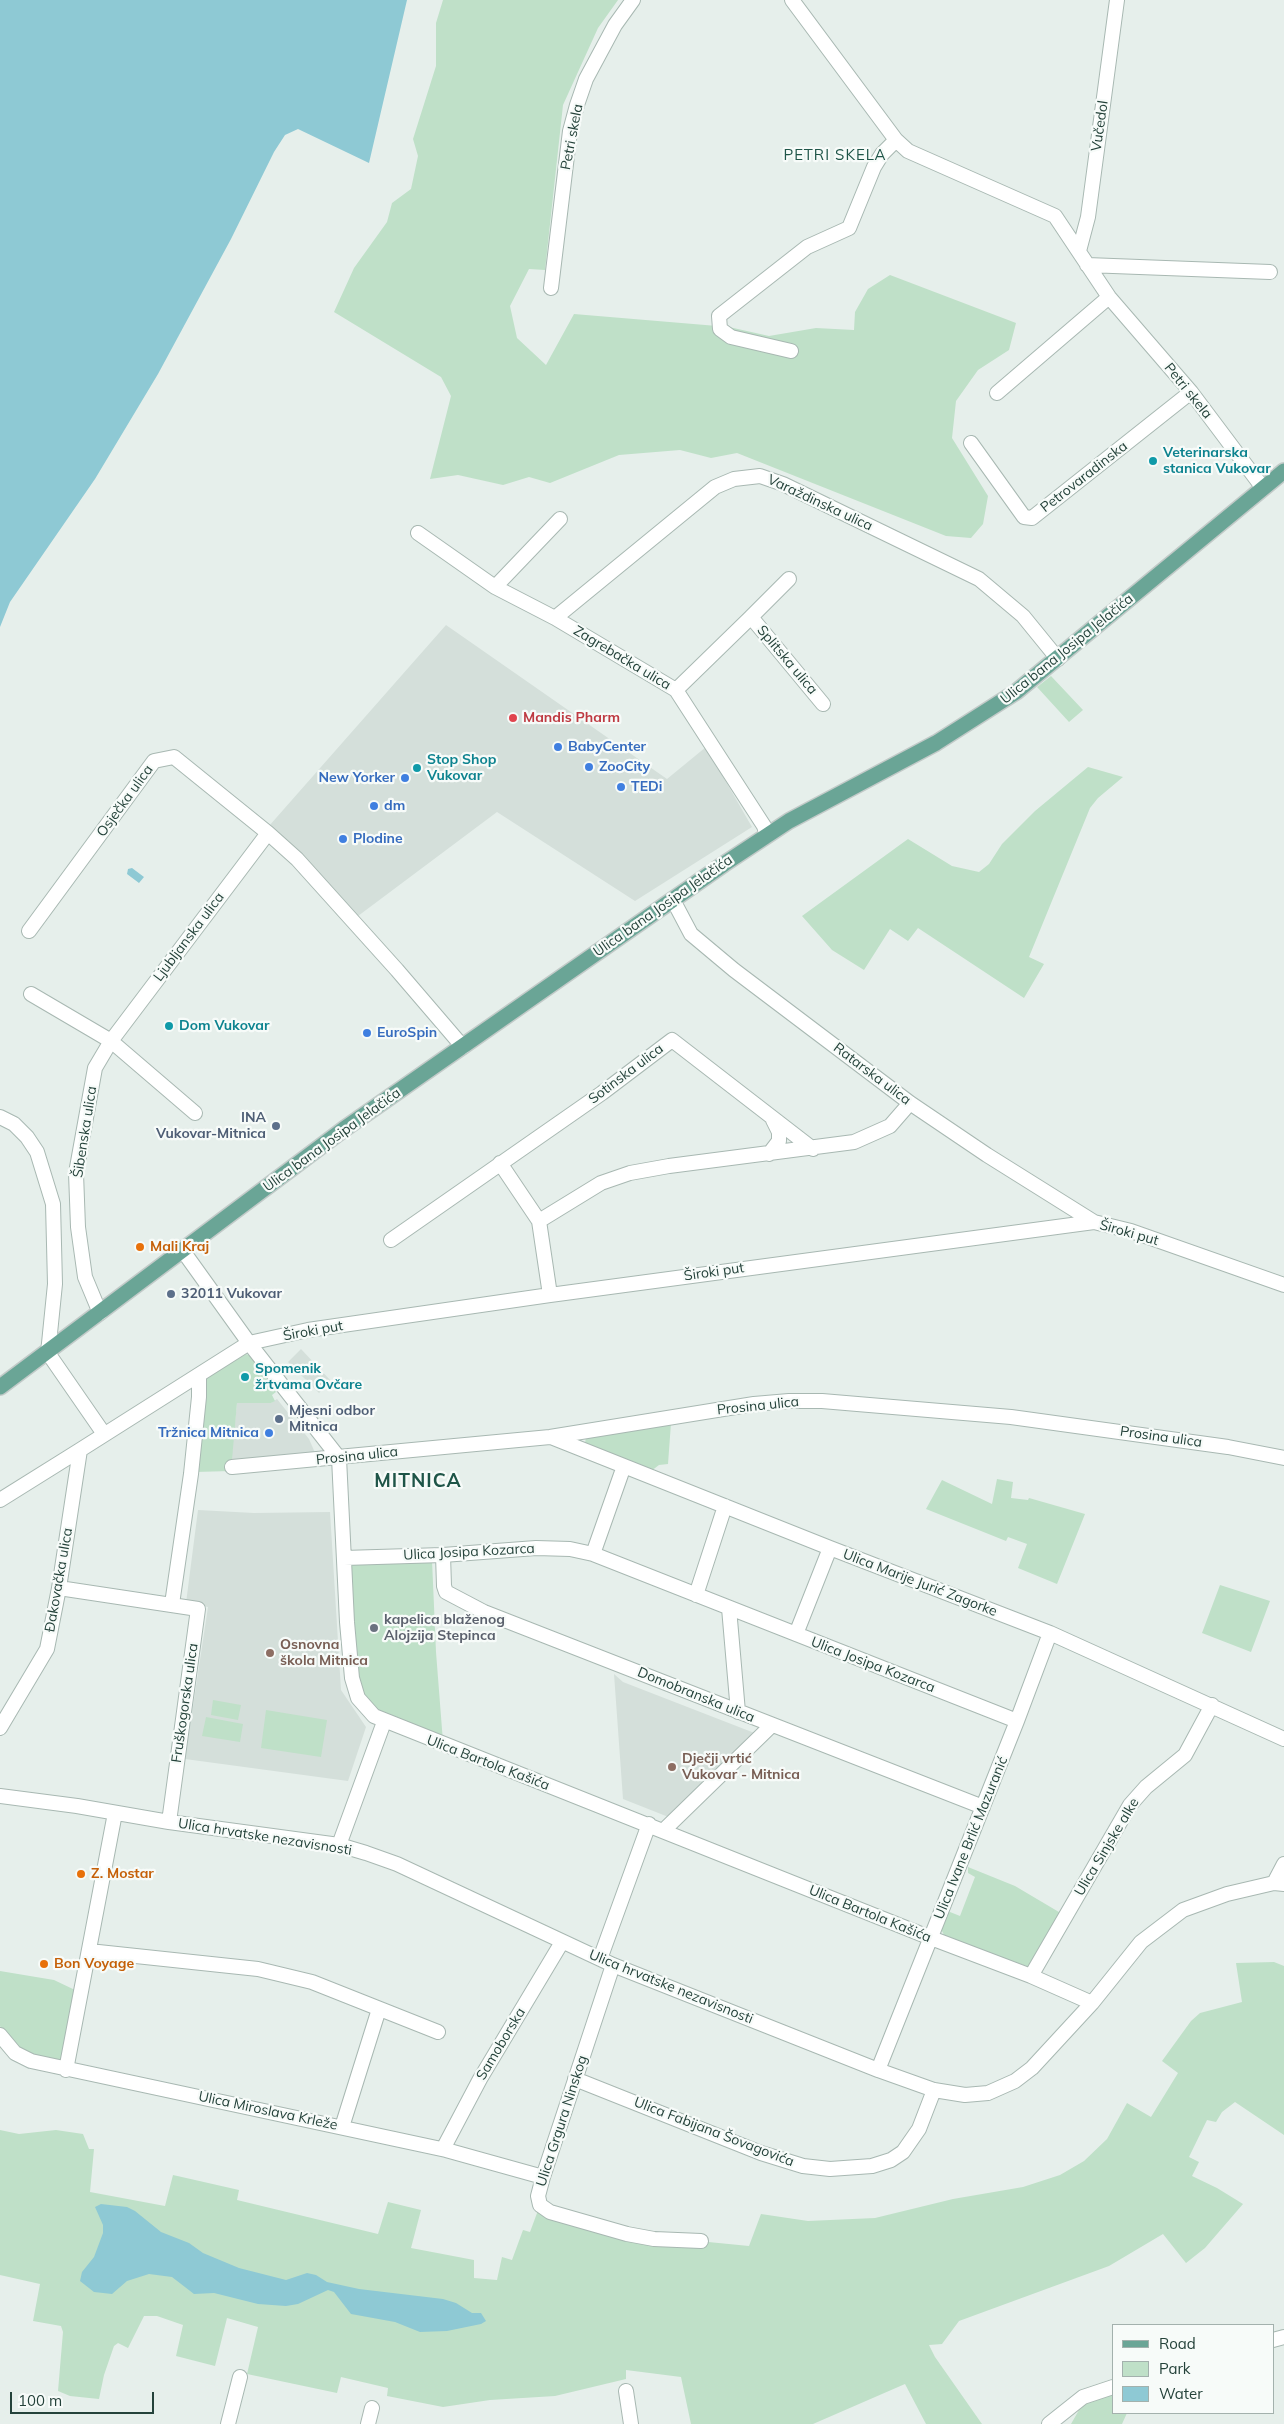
<!DOCTYPE html>
<meta charset="utf-8">
<style>
body{margin:0}
#map{position:relative;width:1284px;height:2424px;overflow:hidden;background:#e6efeb;font-family:Mulish,sans-serif}
canvas{display:block}
.legend{position:absolute;left:1112px;top:2324px;width:162px;height:90px;box-sizing:border-box;background:#f7fbf9;border:1px solid #a3b1ad;margin:0;padding:6px 9px;list-style:none;font-size:15px;color:#24423a}
.legend li{display:flex;align-items:center;gap:10px;height:25px}
.legend b{width:25px;border:1px solid #a3b1ad}
.scale{position:absolute;left:10px;top:2392px;width:144px;height:22px;box-sizing:border-box;border:2px solid #24423a;border-top:0;padding-left:6px;font-size:15px;line-height:18px;white-space:nowrap;color:#24423a;-webkit-text-stroke:4px #f7fbf9;paint-order:stroke}
</style>
<div id="map">
<canvas width="1284" height="2424"></canvas>
<ul class="legend">
<li><b style="height:6px;background:#6aa596"></b>Road</li>
<li><b style="height:14px;background:#bfe0c8"></b>Park</li>
<li><b style="height:14px;background:#8ec9d4"></b>Water</li>
</ul>
<div class="scale">100 m</div>
</div>
<script>
const ctx = document.querySelector('canvas').getContext('2d');
ctx.lineJoin = 'round';
function fillPath(path, color) { ctx.fillStyle = color; ctx.fill(path, 'evenodd'); }
const poly = rows => new Path2D(rows.map(r => 'M' + r).join(''));
function stroke(path, color, width, dash) { ctx.strokeStyle = color; ctx.lineWidth = width; ctx.lineCap = dash ? 'butt' : 'round'; ctx.setLineDash(dash || []); ctx.stroke(path); }
function label(font, color, halo, rows, align = 'center') {
  ctx.font = font + ' Mulish,sans-serif'; ctx.lineWidth = 4.5; ctx.setLineDash([]); ctx.textBaseline = 'middle'; ctx.strokeStyle = halo; ctx.fillStyle = color; for (const [text, x, y, turn = 0] of rows) {
    ctx.save(); ctx.translate(x, y); ctx.rotate((+turn || 0) * Math.PI / 180); ctx.textAlign = isNaN(turn) ? turn : align; if (halo) ctx.strokeText(text, 0, 0); ctx.fillText(text, 0, 0); ctx.restore();
  }
}
fillPath(poly([
 [446,625,667,779,706,747,752,827,635,901,497,812,358,916,269,826],
 [301,1349,331,1381,319,1393,288,1362],
 [277,1399,309,1439,316,1455,231,1461,237,1403,271,1403],
 [198,1510,254,1513,330,1512,341,1690,366,1727,348,1781,185,1759,208,1607,186,1603],
 [614,1674,623,1682,757,1734,671,1818,623,1799]
]), '#d4dfda');
fillPath(poly([
 [443,0,618,0,598,28,563,105,545,270,529,269,510,306,517,338,546,365,574,314,729,327,769,336,816,328,854,330,855,312,868,289,890,275,1016,323,1009,350,978,370,956,401,952,438,988,496,983,524,971,538,946,536,737,453,711,458,680,450,619,455,550,483,529,477,503,485,458,475,430,479,451,396,441,377,334,312,354,268,387,222,392,203,411,189,418,156,413,139,436,66,436,23],
 [1051,676,1083,710,1069,722,1037,687],
 [1088,767,1123,777,1098,798,1090,808,1029,957,1044,964,1024,998,918,928,908,941,890,929,864,970,832,950,802,916,908,839,952,866,979,872,989,864,1002,844,1035,811],
 [246,1354,251,1356,276,1392,272,1395,275,1401,271,1403,237,1403,231,1471,195,1472,203,1380],
 [671,1423,668,1464,659,1465,651,1471,585,1443,586,1437],
 [997,1479,1013,1482,1011,1498,1028,1500,1029,1498,1085,1514,1057,1584,1018,1568,1027,1544,1008,1537,1006,1541,926,1509,942,1480,992,1504],
 [432,1560,436,1652,443,1742,378,1716,360,1696,347,1572,351,1562],
 [1220,1585,1270,1601,1251,1652,1202,1633],
 [213,1700,241,1705,238,1720,211,1715],
 [266,1710,327,1720,321,1757,261,1748],
 [206,1717,243,1724,240,1742,202,1736],
 [968,1867,1015,1886,1064,1915,1029,1967,948,1938,944,1935,941,1929,946,1914,950,1912,960,1916,975,1877,968,1873],
 [1274,1962,1284,1966,1284,2135,1235,2102,1222,2112,1216,2122,1207,2120,1189,2157,1199,2162,1192,2176,1217,2188,1243,2204,1205,2248,1186,2263,1163,2234,1109,2266,959,2321,942,2344,929,2345,935,2357,982,2424,926,2424,905,2384,813,2424,691,2424,681,2377,626,2370,626,2379,555,2396,490,2400,443,2407,387,2396,388,2388,341,2377,337,2393,247,2374,258,2327,227,2318,215,2366,176,2356,183,2325,157,2316,144,2316,128,2348,118,2343,114,2346,104,2375,99,2399,70,2396,58,2391,63,2332,61,2326,33,2321,40,2284,0,2275,0,2130,19,2134,56,2130,83,2134,89,2149,94,2149,90,2192,165,2206,173,2175,239,2190,237,2200,378,2234,388,2202,421,2210,411,2248,474,2260,474,2278,497,2280,502,2257,512,2260,523,2230,530,2232,540,2205,627,2234,749,2246,761,2214,808,2221,875,2218,953,2199,1023,2187,1060,2175,1084,2161,1107,2139,1127,2103,1151,2117,1178,2073,1162,2061,1191,2021,1200,2013,1242,2002,1236,1963],
 [0,1971,54,1980,75,1990,62,2059,58,2062,26,2054,2,2030,0,2026],
 [1113,2392,1113,2413,1127,2413,1122,2424,1071,2424,1083,2403]
]), '#bfe0c8');
fillPath(poly([
 [0,0,407,0,369,163,298,129,285,135,274,152,231,239,158,374,95,479,10,602,0,627],
 [132,868,144,877,139,883,127,874,128,869],
 [101,2204,127,2207,135,2211,161,2232,189,2243,203,2253,239,2268,286,2280,307,2273,316,2275,327,2282,359,2289,443,2299,456,2303,472,2313,481,2313,486,2321,481,2324,447,2331,420,2332,395,2322,351,2314,334,2292,328,2290,298,2304,286,2306,258,2304,214,2293,194,2294,172,2277,149,2274,127,2281,112,2294,94,2292,80,2281,82,2272,94,2257,103,2233,103,2225,95,2207]
]), '#8ec9d4');
const minor = poly([
 [792,0,896,140,908,151,1055,216,1109,297,1191,392,1263,488],
 [1079,251,1088,217,1117,0],
 [1087,265,1270,272],
 [551,288,570,131,577,105,586,79,615,25,633,0],
 [791,351,731,337,720,329,719,316,807,247,849,228,874,167,882,154,896,140],
 [997,393,1109,297],
 [971,443,1024,517,1032,518,1191,392],
 [418,533,495,587,555,618,676,690,764,826,767,836],
 [495,587,560,519],
 [751,617,789,579],
 [555,618,715,487,734,479,760,476,783,484,979,579,1023,616,1058,659],
 [676,690,751,617,823,704],
 [673,900,691,934,734,970,910,1103,987,1155,1094,1222],
 [29,931,154,761,174,757,268,833,297,859,397,970,463,1047],
 [31,994,111,1041,195,1113],
 [0,1117,14,1124,27,1137,37,1152,53,1204,55,1284,48,1353,104,1434],
 [769,1154,779,1141,779,1132,773,1120],
 [500,1163,539,1221,550,1295],
 [539,1221,601,1183,630,1173,669,1166,854,1142,890,1126,910,1103],
 [391,1240,602,1093,672,1040,813,1149],
 [183,1251,249,1343,308,1330,550,1295,1094,1222,1131,1231,1284,1285],
 [100,1313,85,1277,78,1227,76,1173,95,1068,111,1041,268,833],
 [551,1437,830,1548,1050,1633,1284,1739],
 [232,1467,550,1437,754,1404,789,1401,822,1401,1011,1417,1228,1447,1284,1458],
 [0,1500,80,1450],
 [593,1554,624,1466],
 [443,1555,444,1586,446,1592,484,1612,983,1807],
 [344,1558,443,1555,536,1548,570,1549,593,1554,1017,1721],
 [59,1588,198,1609,169,1822],
 [696,1595,725,1506],
 [172,1604,191,1474,199,1397,199,1376],
 [729,1608,738,1712],
 [796,1634,830,1548],
 [0,1728,47,1649,59,1588,80,1450,249,1343,339,1458,347,1622,352,1678,358,1698,374,1716,931,1938,1031,1976,1092,2003],
 [0,1796,77,1806,169,1822,339,1845,366,1853,397,1864,613,1965,878,2070,934,2090,965,2095,988,2093,1015,2081,1032,2068,1092,2003,1141,1942,1183,1910,1227,1894,1274,1883,1284,1884],
 [664,1830,772,1725],
 [339,1845,384,1722],
 [1274,1883,1284,1864],
 [89,1951,258,1969,312,1982,438,2032],
 [600,1959,649,1824],
 [613,1965,543,2177,538,2196,540,2205,550,2212,627,2234,654,2239,701,2241],
 [1031,1976,1130,1805,1146,1787,1185,1755,1212,1705],
 [0,2035,15,2053,31,2061,446,2150,543,2177],
 [66,2070,115,1813],
 [878,2070,1017,1721,1050,1633],
 [575,2079,761,2153,803,2166,830,2169,872,2166,891,2160,903,2152,919,2129,934,2090],
 [342,2127,379,2009],
 [443,2149,480,2079,562,1942],
 [1273,2340,1284,2337],
 [626,2391,631,2424],
 [228,2424,240,2377],
 [368,2424,372,2408],
 [1049,2424,1083,2397,1113,2387]
]);
const major = poly([
 [0,1387,344,1129,724,864,789,821,936,743,1016,692,1284,471]
]);
stroke(minor, '#a8b8b2', 16);
stroke(major, '#c2cac8', 18);
stroke(minor, '#fff', 14);
stroke(major, '#6aa596', 15);
for (const [x, y, r, color] of [
 [1153,461,5,"#0f9aa8"],
 [513,718,5,"#e0444e"],
 [558,747,5,"#3f7fe0"],
 [589,767,5,"#3f7fe0"],
 [417,768,5,"#0f9aa8"],
 [405,778,5,"#3f7fe0"],
 [621,787,5,"#3f7fe0"],
 [374,806,5,"#3f7fe0"],
 [343,839,5,"#3f7fe0"],
 [169,1026,5,"#0f9aa8"],
 [367,1033,5,"#3f7fe0"],
 [276,1126,5,"#5c6f8a"],
 [140,1247,5,"#e8710a"],
 [171,1294,5,"#5c6f8a"],
 [245,1377,5,"#0f9aa8"],
 [279,1419,5,"#5c6f8a"],
 [269,1433,5,"#3f7fe0"],
 [374,1628,5,"#6b7280"],
 [270,1653,5,"#8d6e63"],
 [672,1767,5,"#8d6e63"],
 [81,1874,5,"#e8710a"],
 [44,1964,5,"#e8710a"]
]) { const dot = new Path2D(); dot.arc(x, y, r, 0, 2 * Math.PI); ctx.fillStyle = color; ctx.fill(dot); stroke(dot, '#f7fbf9', 2); }
label('14px', '#24423a', '#f7fbf9', [
 ["Vučedol",1100,126,-82],
 ["Petri skela",572,137,-79],
 ["Petri skela",1188,391,51],
 ["Petrovaradinska",1084,477,-38],
 ["Varaždinska ulica",820,503,25],
 ["Ulica bana Josipa Jelačića",1067,649,-39],
 ["Zagrebačka ulica",622,658,31],
 ["Splitska ulica",787,660,50],
 ["Osječka ulica",125,801,-54],
 ["Ulica bana Josipa Jelačića",663,906,-35],
 ["Ljubljanska ulica",189,937,-53],
 ["Sotinska ulica",626,1074,-37],
 ["Ratarska ulica",872,1074,37],
 ["Šibenska ulica",85,1132,-81],
 ["Ulica bana Josipa Jelačića",332,1140,-36],
 ["Široki put",1129,1233,16],
 ["Široki put",714,1272,-8],
 ["Široki put",313,1331,-10],
 ["Prosina ulica",758,1406,-6],
 ["Prosina ulica",1161,1437,8],
 ["Prosina ulica",357,1456,-6],
 ["Ulica Josipa Kozarca",469,1552,-3],
 ["Đakovačka ulica",59,1580,-80],
 ["Ulica Marije Jurić Zagorke",920,1583,21],
 ["Ulica Josipa Kozarca",873,1665,21],
 ["Domobranska ulica",696,1695,22],
 ["Fruškogorska ulica",185,1703,-82],
 ["Ulica Bartola Kašića",488,1763,21],
 ["Ulica hrvatske nezavisnosti",265,1837,9],
 ["Ulica Ivane Brlić Mazuranić",971,1838,-68],
 ["Ulica Sinjske alke",1107,1847,-59],
 ["Ulica Bartola Kašića",870,1914,22],
 ["Ulica hrvatske nezavisnosti",671,1987,22],
 ["Samoborska",501,2044,-59],
 ["Ulica Miroslava Krleže",268,2111,12],
 ["Ulica Grgura Ninskog",562,2121,-72],
 ["Ulica Fabijana Šovagovića",714,2132,21]
]);
label('bold 14px', '#0d838f', '#f7fbf9', [
 ["Veterinarska",1163,453],
 ["stanica Vukovar",1163,469],
 ["Stop Shop",427,760],
 ["Vukovar",427,776],
 ["Dom Vukovar",179,1026],
 ["Spomenik",255,1369],
 ["žrtvama Ovčare",255,1385]
], 'left');
label('bold 14px', '#be3a42', '#f7fbf9', [
 ["Mandis Pharm",523,718]
], 'left');
label('bold 14px', '#366cbe', '#f7fbf9', [
 ["BabyCenter",568,747],
 ["ZooCity",599,767],
 ["New Yorker",395,778,"right"],
 ["TEDi",631,787],
 ["dm",384,806],
 ["Plodine",353,839],
 ["EuroSpin",377,1033],
 ["Tržnica Mitnica",259,1433,"right"]
], 'left');
label('bold 14px', '#4e5e75', '#f7fbf9', [
 ["INA",266,1118,"right"],
 ["Vukovar-Mitnica",266,1134,"right"],
 ["32011 Vukovar",181,1294],
 ["Mjesni odbor",289,1411],
 ["Mitnica",289,1427]
], 'left');
label('bold 14px', '#c56008', '#f7fbf9', [
 ["Mali Kraj",150,1247],
 ["Z. Mostar",91,1874],
 ["Bon Voyage",54,1964]
], 'left');
label('bold 14px', '#5b616d', '#f7fbf9', [
 ["kapelica blaženog",384,1620],
 ["Alojzija Stepinca",384,1636]
], 'left');
label('bold 14px', '#785e54', '#f7fbf9', [
 ["Osnovna",280,1645],
 ["škola Mitnica",280,1661],
 ["Dječji vrtić",682,1759],
 ["Vukovar - Mitnica",682,1775]
], 'left');
ctx.letterSpacing = '1px';
label('15px', '#1f5548', '#f7fbf9', [
 ["PETRI SKELA",835,155]
]);
ctx.letterSpacing = '0px';
ctx.letterSpacing = '1px';
label('bold 19px', '#1f5548', '#f7fbf9', [
 ["MITNICA",418,1481]
]);
ctx.letterSpacing = '0px';
</script>
